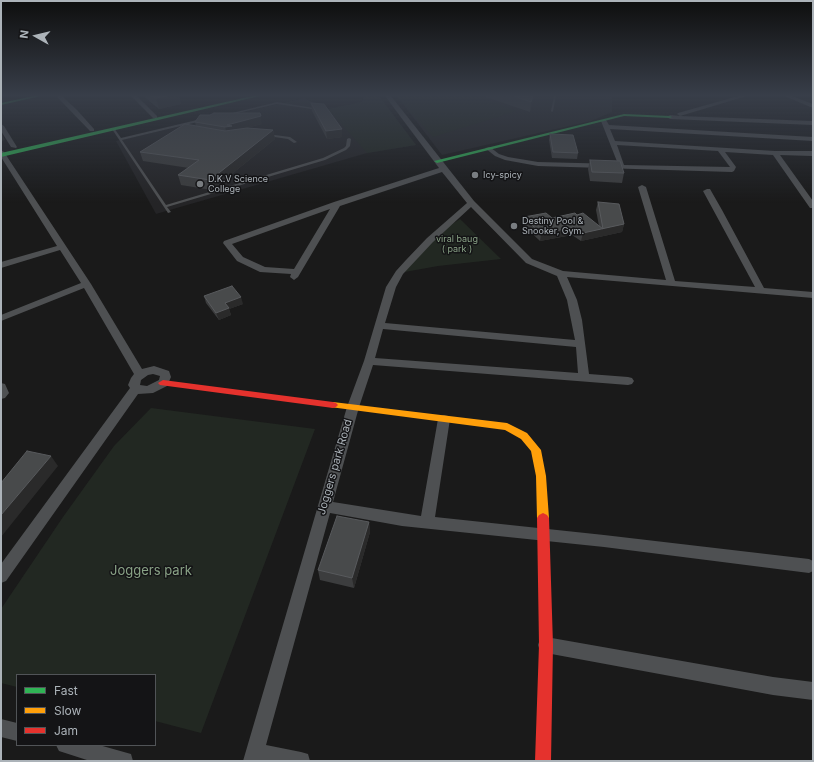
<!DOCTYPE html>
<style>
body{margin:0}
#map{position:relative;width:814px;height:762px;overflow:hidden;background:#1a1a1a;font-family:Inter,sans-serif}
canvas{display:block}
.frame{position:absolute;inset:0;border:2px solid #acb3b9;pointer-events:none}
.legend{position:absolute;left:16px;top:674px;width:140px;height:72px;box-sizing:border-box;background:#141416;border:1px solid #515457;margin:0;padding:5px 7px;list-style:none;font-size:12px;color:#acb3b9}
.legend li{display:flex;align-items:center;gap:8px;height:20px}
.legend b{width:20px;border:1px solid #515457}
.north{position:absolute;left:16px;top:16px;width:40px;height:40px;-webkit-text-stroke:3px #141416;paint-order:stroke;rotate:278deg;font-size:11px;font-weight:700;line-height:16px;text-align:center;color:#acb3b9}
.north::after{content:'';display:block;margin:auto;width:14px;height:18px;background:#acb3b9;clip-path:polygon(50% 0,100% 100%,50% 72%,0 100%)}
</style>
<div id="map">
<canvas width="814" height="762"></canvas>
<div class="frame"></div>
<ul class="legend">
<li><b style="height:5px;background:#30b455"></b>Fast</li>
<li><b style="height:5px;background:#ff9f0a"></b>Slow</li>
<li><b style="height:5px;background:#e5322d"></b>Jam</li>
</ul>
<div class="north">N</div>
</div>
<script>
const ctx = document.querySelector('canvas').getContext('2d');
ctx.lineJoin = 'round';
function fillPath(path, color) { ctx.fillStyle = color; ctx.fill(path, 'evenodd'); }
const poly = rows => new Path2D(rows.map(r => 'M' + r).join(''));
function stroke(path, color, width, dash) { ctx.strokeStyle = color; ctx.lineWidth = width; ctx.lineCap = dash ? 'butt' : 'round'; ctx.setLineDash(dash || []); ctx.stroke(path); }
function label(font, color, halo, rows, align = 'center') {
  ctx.font = font + ' Inter,sans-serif'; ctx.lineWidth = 3; ctx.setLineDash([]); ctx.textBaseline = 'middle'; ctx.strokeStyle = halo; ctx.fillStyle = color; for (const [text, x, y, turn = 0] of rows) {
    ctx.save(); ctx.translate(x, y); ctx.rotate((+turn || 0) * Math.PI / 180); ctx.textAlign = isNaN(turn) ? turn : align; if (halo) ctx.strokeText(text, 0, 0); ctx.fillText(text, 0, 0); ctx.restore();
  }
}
fillPath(poly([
 [364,96,379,96,416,145,367,153,156,214,116,141,304,98,328,109,362,102],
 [397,96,612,96,612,112,591,121,442,155]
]), '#242426');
fillPath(poly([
 [364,96,379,96,416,145,367,153,328,109,362,102],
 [396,96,477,96,517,111,433,137],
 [460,219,501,259,438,266,399,273,437,234],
 [151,408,315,429,201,733,155,721,155,675,17,675,17,687,1,683,1,609,63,517,114,446]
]), '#222822');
fillPath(poly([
 [554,96,556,96,553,111,552,112,551,111,554,96],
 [277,102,320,109,319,110,277,104,225,116,224,115,277,102],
 [201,119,202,120,202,121,122,140,166,205,323,158,344,148,346,146,347,139,349,138,351,139,350,146,346,150,325,160,167,207,171,212,168,213,112,129,114,128,121,138,201,119],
 [267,134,290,137,297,142,294,143,288,139,268,136,266,135,267,134]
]), '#4e5052');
fillPath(poly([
 [56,96,62,96,77,110,94,129,94,131,90,131,56,96],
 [131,96,137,96,157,116,157,118,153,118,131,96],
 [385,96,391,96,474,201,532,259,563,271,666,280,638,187,642,185,646,187,675,281,755,287,703,191,707,189,710,189,722,210,764,288,813,292,813,298,567,277,577,300,582,320,589,374,628,377,632,378,634,381,632,384,628,385,373,365,359,407,333,502,421,516,438,419,440,416,444,415,448,416,450,419,435,517,604,535,809,559,813,561,813,571,809,573,604,547,402,526,330,513,266,745,301,752,308,754,310,761,243,761,347,407,364,361,386,287,396,271,406,260,427,238,467,203,442,172,340,206,298,277,294,280,290,277,291,274,260,272,237,261,223,243,224,241,334,202,439,168,385,96],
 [471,207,526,263,557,276,567,300,575,340,385,323,396,287,403,274,433,242,471,207],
 [330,209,294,269,265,267,243,257,232,244,330,209],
 [383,329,576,347,578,373,375,358,383,329],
 [738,96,747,96,680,116,813,121,813,125,670,119,667,117,670,115,680,116,677,114,678,113,738,96],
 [784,96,792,96,813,104,813,108,784,96],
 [602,120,606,120,609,125,813,137,813,141,610,129,615,141,775,151,813,151,812,156,780,155,813,201,813,208,810,208,773,155,725,152,736,167,734,171,732,172,538,166,505,160,495,156,485,148,490,147,499,154,508,157,538,162,618,164,601,121,602,120],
 [617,145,718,151,730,167,624,165,617,145],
 [1,124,4,126,17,147,16,148,11,147,1,131,1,124],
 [1,150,4,152,91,284,142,369,154,366,169,371,171,377,167,386,153,393,138,394,6,581,1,583,1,564,130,388,128,385,131,378,134,374,84,288,1,321,1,315,81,283,60,250,1,268,1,262,57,246,1,157,1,150],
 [153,374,160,376,159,380,147,386,140,385,141,380,148,375,153,374],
 [1,383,5,384,9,393,5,398,1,399,1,383],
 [546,637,773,677,813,682,813,700,773,695,546,653,540,651,538,645,540,639,546,637],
 [1,719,17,723,17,741,1,737,1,719],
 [56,745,99,745,131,754,133,761,90,761,59,751,56,745]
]), '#4e5052');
fillPath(poly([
 [33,96,41,96,1,105,1,103,33,96],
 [252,96,260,96,1,157,1,153,252,96],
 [624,114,670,116,672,117,670,118,624,116,437,163,434,161,624,114]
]), '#30b455');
fillPath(poly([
 [333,402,507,423,527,433,541,450,546,476,549,518,547,521,543,523,539,521,537,518,536,476,531,451,521,439,505,430,330,407,328,405,330,403,333,402]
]), '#ff9f0a');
fillPath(poly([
 [163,380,333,402,336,403,338,405,336,407,333,408,160,385,158,383,163,380],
 [543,513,547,515,549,518,553,645,551,761,535,761,539,645,537,518,539,515,543,513]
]), '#e5322d');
fillPath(poly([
 [143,96,179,96,181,104,159,109],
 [483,96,534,96,530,112],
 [311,103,342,137,327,139,312,111],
 [195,122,262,124,246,128,273,130,275,139,212,190,181,185,178,175,189,168,143,161,140,152,196,126],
 [550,134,578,153,577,159,552,158,549,140],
 [590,160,624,173,622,183,590,181,588,169],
 [598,202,624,224,622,232,581,241,572,235,540,241,523,225,524,217,552,218,577,215,599,226,596,210],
 [204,296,243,304,229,309,231,315,219,320,206,303],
 [369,522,370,532,354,588,320,580,318,570]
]), '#3c3d3e');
fillPath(poly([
 [167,96,179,96,181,104,159,109,156,98],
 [533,96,534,96,530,112,531,102],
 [260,113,262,124,234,131,227,134,225,127,227,125],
 [342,129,342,137,327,139,326,131],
 [273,130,275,139,212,190,210,180],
 [2,134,5,140,1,141,1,135],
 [624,224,622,232,581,241,583,233],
 [574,227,572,235,540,241,541,234],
 [241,297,243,304,229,309,231,315,219,320,216,313,225,303],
 [51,456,58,466,1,537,1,515],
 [369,522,370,532,354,588,352,578]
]), '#2a2a2a');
const building = poly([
 [152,96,167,96,156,98,152,96],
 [514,96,533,96,531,102,514,96],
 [311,103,324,104,342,129,326,131,311,103],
 [214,113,260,113,261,116,227,125,232,126,225,127,195,122,200,115,210,115,214,113],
 [185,124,225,131,247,128,273,130,210,180,178,175,199,160,140,152,185,124],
 [550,134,573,135,578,153,553,152,550,134],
 [590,160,620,161,624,173,592,172,590,160],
 [598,202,619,204,624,224,583,233,574,227,541,234,524,217,546,213,552,218,575,213,577,215,583,213,603,229,598,202],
 [232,286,241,297,225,303,229,308,216,313,204,296,232,286],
 [27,451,51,456,1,515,1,483,27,451],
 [337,516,369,522,352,578,318,570,337,516]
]);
fillPath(building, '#484a4b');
stroke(building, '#585a5d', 1);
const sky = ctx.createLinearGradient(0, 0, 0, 203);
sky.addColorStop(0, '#0e0e0e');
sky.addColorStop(0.47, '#383e49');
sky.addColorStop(1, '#383e4900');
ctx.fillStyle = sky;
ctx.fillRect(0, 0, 814, 203);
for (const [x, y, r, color] of [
 [475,175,4,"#797d81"],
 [200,184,4,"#797d81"],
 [514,226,4,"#797d81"]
]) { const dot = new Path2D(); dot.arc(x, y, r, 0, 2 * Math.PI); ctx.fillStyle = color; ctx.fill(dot); stroke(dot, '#141416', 1.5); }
label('9px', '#acb3b9', '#141416', [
 ["Icy-spicy",483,175],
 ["D.K.V Science",208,179],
 ["College",208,189],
 ["Destiny Pool &",522,221],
 ["Snooker, Gym.",522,231]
], 'left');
label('9px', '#89a286', '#141416', [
 ["viral baug",457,239],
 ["( park )",457,249]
]);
label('11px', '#acb3b9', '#141416', [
 ["Joggers park Road",335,467,-74]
]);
label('13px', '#89a286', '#141416', [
 ["Joggers park",151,571]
]);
</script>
